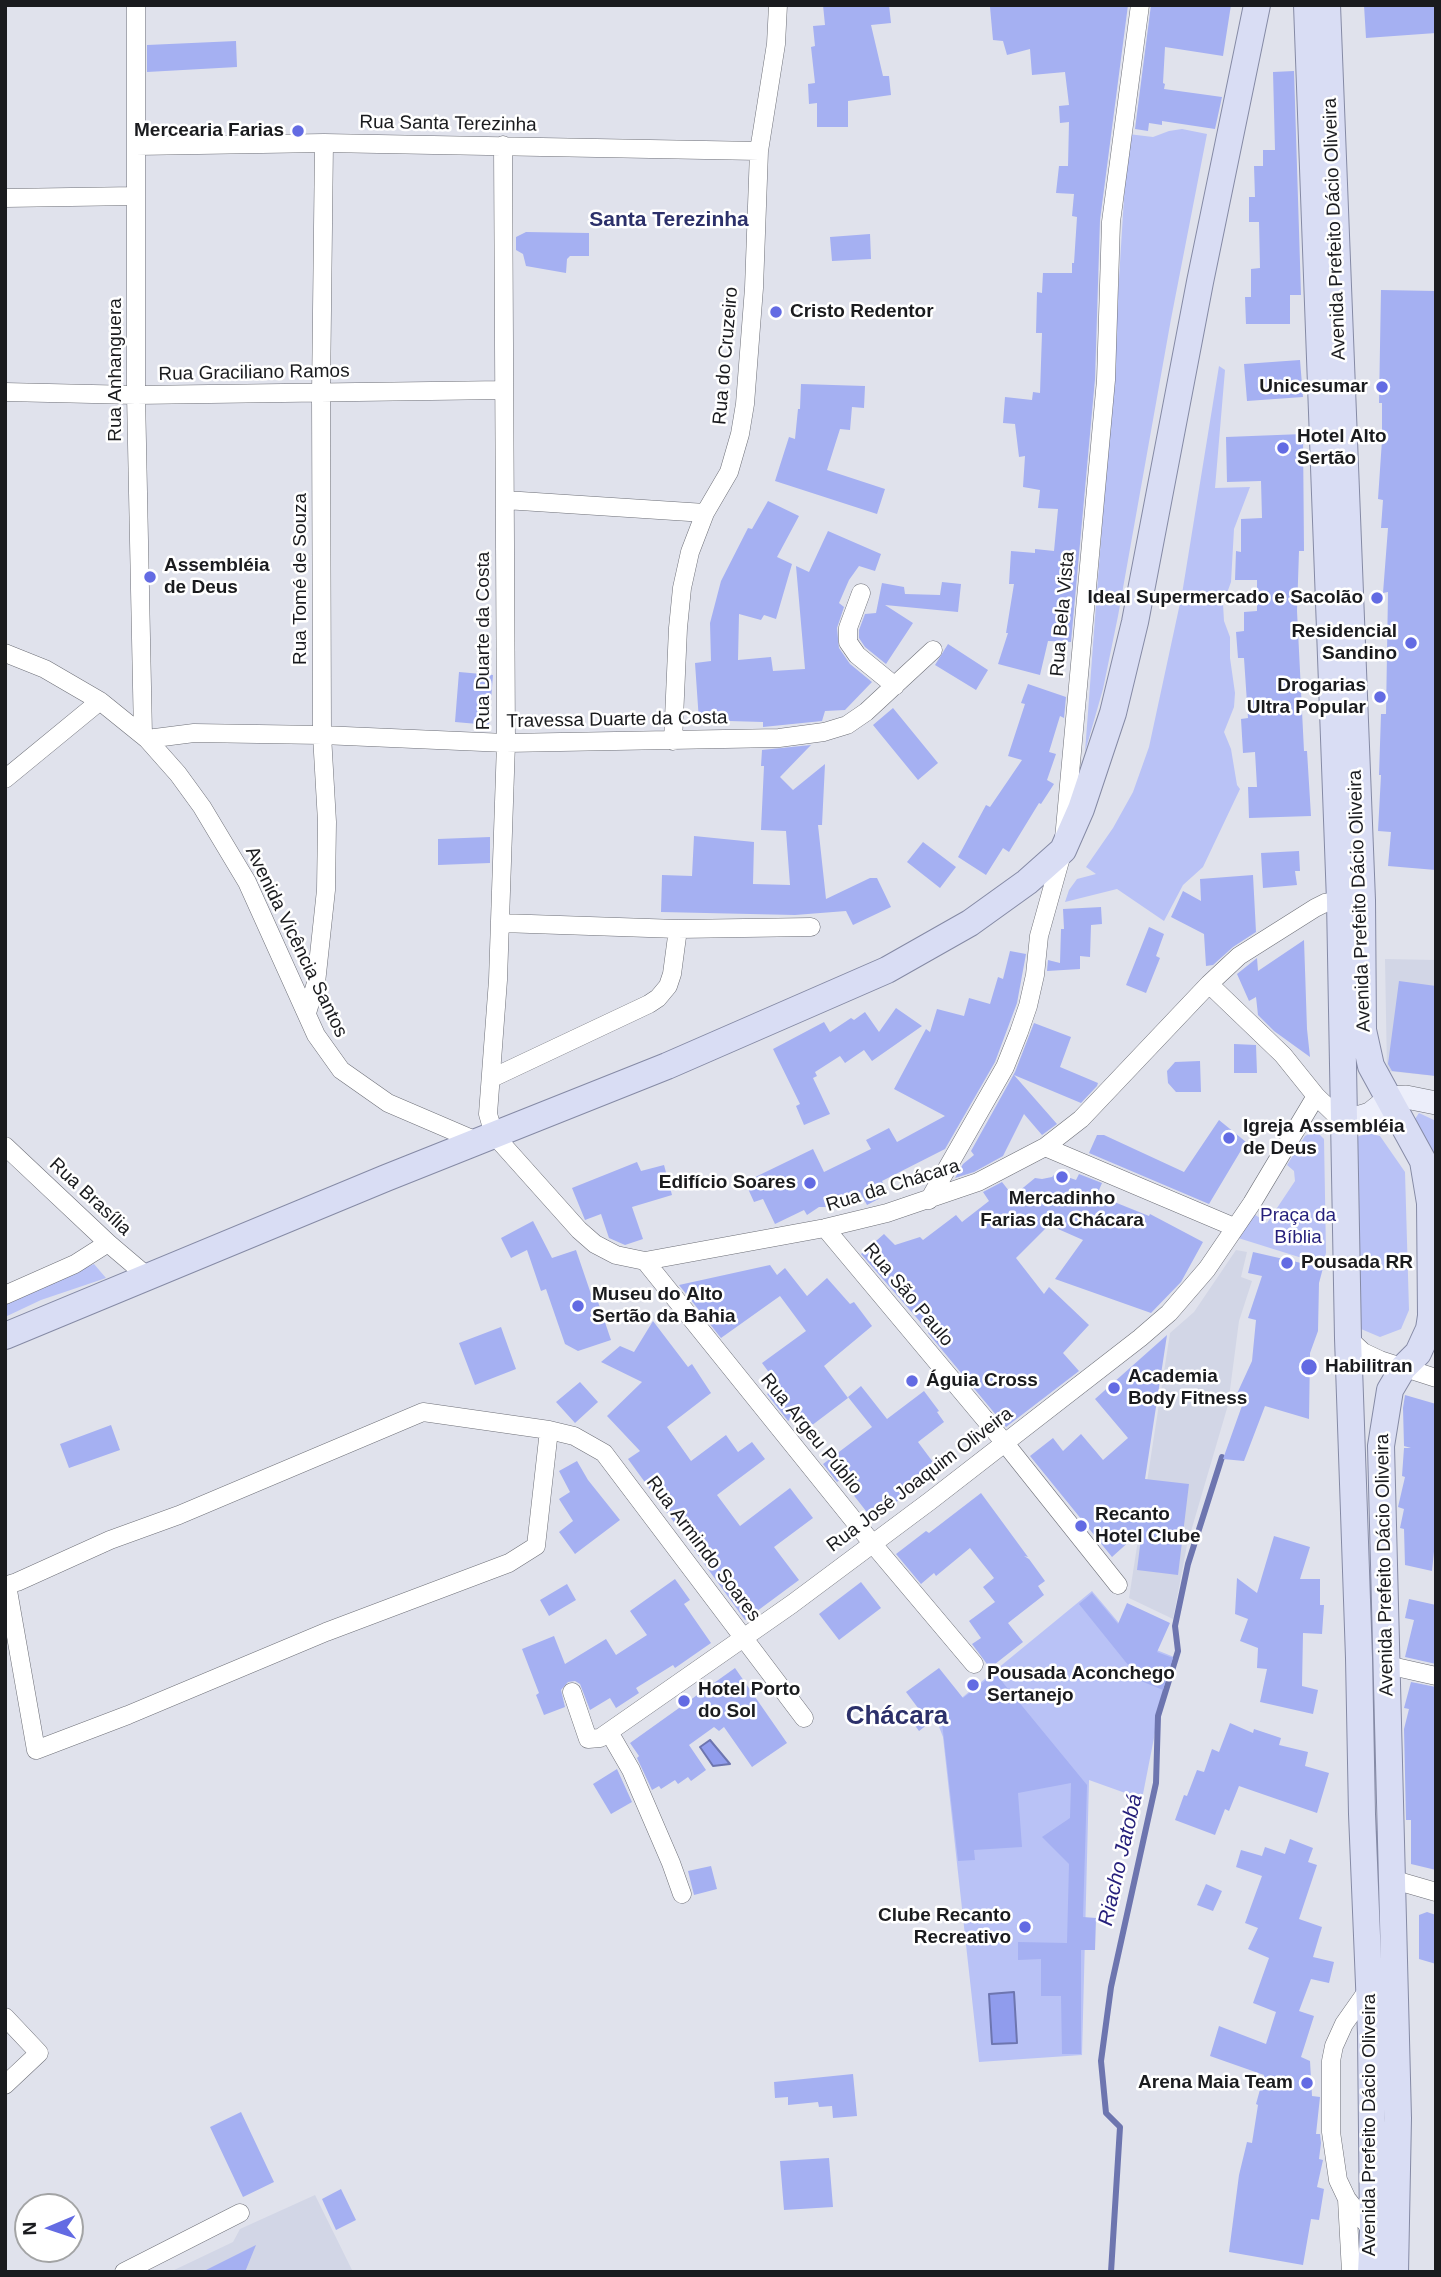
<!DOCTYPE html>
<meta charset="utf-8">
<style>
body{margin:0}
#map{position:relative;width:1441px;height:2277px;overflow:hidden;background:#e0e2ec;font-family:Helvetica,sans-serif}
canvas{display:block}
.frame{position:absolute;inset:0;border:7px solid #1a1b1e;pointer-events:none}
.north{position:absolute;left:14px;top:2193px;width:70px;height:70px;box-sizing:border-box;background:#fff;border:2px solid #a3a4a5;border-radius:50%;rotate:268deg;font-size:19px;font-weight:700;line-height:28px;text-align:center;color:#1a1b1e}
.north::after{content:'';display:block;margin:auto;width:24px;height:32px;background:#636be3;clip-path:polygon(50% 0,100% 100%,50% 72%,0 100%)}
</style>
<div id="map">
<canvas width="1441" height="2277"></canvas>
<div class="frame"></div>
<div class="north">N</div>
</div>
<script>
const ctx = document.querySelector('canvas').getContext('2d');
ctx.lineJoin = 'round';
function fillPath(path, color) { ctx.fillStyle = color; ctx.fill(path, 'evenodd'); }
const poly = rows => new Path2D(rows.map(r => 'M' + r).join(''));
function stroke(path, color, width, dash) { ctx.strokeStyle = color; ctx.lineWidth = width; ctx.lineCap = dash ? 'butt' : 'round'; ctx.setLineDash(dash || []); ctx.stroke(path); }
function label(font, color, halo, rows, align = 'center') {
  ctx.font = font + ' Helvetica,sans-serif'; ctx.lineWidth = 5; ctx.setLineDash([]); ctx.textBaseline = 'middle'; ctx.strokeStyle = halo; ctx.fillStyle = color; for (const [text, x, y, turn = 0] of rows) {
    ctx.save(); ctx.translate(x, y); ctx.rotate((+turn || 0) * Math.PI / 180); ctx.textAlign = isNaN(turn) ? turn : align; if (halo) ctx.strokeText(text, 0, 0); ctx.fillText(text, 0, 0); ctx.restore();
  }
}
fillPath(poly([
 [1385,959,1436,960,1436,1076,1387,1071],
 [1236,1250,1247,1252,1241,1277,1252,1281,1239,1321,1228,1405,1187,1545,1173,1619,1129,1598,1170,1333,1194,1312],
 [315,2195,353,2272,170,2272,233,2242,240,2229]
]), '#d2d6e6');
fillPath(poly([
 [1182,129,1207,134,1171,319,1118,616,1103,689,1085,752,1112,391,1128,134,1153,137,1169,131],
 [1219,366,1225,370,1215,488,1250,487,1234,529,1231,582,1223,604,1224,621,1230,637,1230,658,1235,693,1234,707,1224,732,1231,749,1237,785,1240,789,1203,867,1183,885,1164,921,1117,889,1065,902,1069,890,1077,879,1096,874,1086,867,1113,828,1133,792,1149,747,1182,594],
 [1419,1113,1436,1121,1436,1157,1416,1135,1415,1119],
 [1313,1132,1318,1133,1324,1139,1326,1253,1324,1260,1318,1263,1235,1237,1254,1214,1267,1223,1295,1181,1294,1171,1287,1165,1305,1136],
 [1368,1133,1380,1136,1405,1172,1409,1310,1401,1329,1380,1337,1361,1329,1351,1139],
 [94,1264,106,1278,41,1300,5,1317,5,1303],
 [1092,1591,1134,1641,1174,1657,1163,1692,1142,1799,1089,1780,1082,2055,979,2062,943,1737,936,1719]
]), '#b9c2f6');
const water = poly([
 [710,1740,730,1764,713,1766,700,1747,710,1740],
 [1014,1992,1017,2043,992,2044,989,1994,1014,1992]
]);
fillPath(water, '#909ced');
stroke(water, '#6d75af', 2);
stroke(poly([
 [1111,2272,1120,2127,1106,2113,1101,2061,1111,1987,1156,1783,1158,1716,1178,1651,1175,1626,1188,1564,1222,1457]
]), '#6d75af', 6);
fillPath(poly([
 [823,5,889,5,891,23,871,25,883,76,889,76,891,95,848,101,848,127,817,127,817,103,809,104,808,84,815,83,811,47,815,46,813,26,825,25],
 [1006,5,1128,5,1100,220,1095,379,1071,642,1048,641,1040,675,998,664,1008,633,1006,633,1014,584,1009,584,1011,551,1035,553,1035,549,1054,551,1058,509,1038,508,1040,490,1023,487,1025,456,1019,457,1015,424,1003,423,1005,397,1032,400,1033,392,1040,393,1042,333,1036,333,1037,292,1042,293,1043,273,1072,273,1072,263,1074,263,1077,217,1072,216,1074,194,1056,193,1059,166,1068,166,1069,122,1060,123,1059,106,1069,105,1065,72,1032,75,1030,49,1007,55,1003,41,993,40,990,7],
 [1151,5,1231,5,1223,56,1165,47,1163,83,1165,84,1164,89,1222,97,1215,129,1162,121,1162,125,1149,123,1148,131,1135,129],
 [1364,5,1436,5,1436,33,1366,38],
 [236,41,237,67,147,72,147,45],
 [1294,71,1301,295,1290,295,1290,324,1246,324,1245,297,1251,297,1251,269,1260,268,1259,222,1249,222,1249,197,1255,197,1254,166,1263,166,1263,150,1275,150,1273,72],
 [526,232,589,233,589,256,570,256,567,259,566,273,526,266,523,254,516,250,516,237],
 [870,234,871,259,832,261,830,237],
 [1381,290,1436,291,1436,870,1388,866,1391,832,1378,831,1381,775,1379,775,1381,714,1386,714,1388,592,1383,593,1388,528,1381,528,1383,500,1378,499,1382,440,1382,403,1379,403],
 [1300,360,1303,397,1247,401,1244,364],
 [801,384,865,386,864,408,852,407,850,430,840,429,827,470,885,489,877,514,775,481,789,437,795,439,798,409,800,409],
 [1303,434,1304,551,1299,551,1297,611,1304,751,1307,751,1311,816,1249,818,1248,787,1257,787,1255,752,1243,753,1241,719,1248,718,1244,658,1238,658,1236,632,1244,631,1244,612,1257,611,1257,580,1235,580,1236,551,1241,552,1241,519,1262,518,1261,481,1227,482,1226,437],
 [768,501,799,516,777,557,792,564,776,619,764,615,761,620,739,614,738,660,771,657,773,671,805,669,796,566,809,572,828,531,881,554,875,571,859,566,849,580,839,603,844,607,837,628,839,648,850,664,872,682,845,710,825,711,822,721,763,727,763,722,729,721,729,719,699,721,695,663,711,661,710,623,721,581,748,528,752,529],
 [942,582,961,584,958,612,885,605,913,623,886,664,865,647,859,638,859,630,865,614,876,613,882,583,904,587,905,594,940,595],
 [948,644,988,670,976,690,935,665],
 [459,672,493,675,489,725,455,722],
 [1028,684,1066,697,1064,718,1060,716,1049,752,1056,754,1047,780,1054,784,1041,804,1039,803,1009,852,1003,848,986,875,958,857,986,805,990,807,1022,760,1008,756,1025,704,1021,703],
 [893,708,938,763,918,780,873,725],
 [811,745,780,777,793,790,825,764,822,825,818,825,826,899,870,878,877,878,891,907,853,925,846,911,795,915,661,912,662,875,692,876,694,836,754,842,753,884,790,885,786,831,761,830,764,766,761,766,762,750],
 [490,837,490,863,438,865,438,839],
 [923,842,956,867,940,888,907,862],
 [1299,851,1300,871,1295,871,1297,885,1263,888,1261,853],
 [1253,875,1256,932,1233,947,1213,965,1206,966,1204,934,1171,917,1183,891,1201,901,1200,879],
 [1101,907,1102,924,1091,925,1090,957,1080,956,1080,969,1047,971,1048,960,1060,963,1061,929,1064,929,1063,909],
 [1149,927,1164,934,1156,956,1160,958,1146,993,1126,985],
 [1304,940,1307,1029,1310,1057,1274,1031,1258,1015,1256,997,1249,1001,1237,974,1257,958,1258,971],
 [1010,951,1026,954,1017,1003,995,1062,945,1149,882,1181,888,1194,867,1205,860,1192,827,1207,819,1207,807,1215,804,1210,775,1224,763,1199,754,1202,745,1182,813,1149,824,1172,871,1149,866,1140,889,1128,897,1142,945,1116,894,1089,926,1029,930,1032,937,1009,964,1016,969,998,990,1004,998,977,1003,979],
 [1399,981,1436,986,1436,1076,1392,1071,1388,1064],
 [896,1008,922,1026,872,1061,864,1050,845,1063,840,1056,815,1072,817,1076,813,1078,830,1114,804,1125,796,1106,800,1104,773,1049,824,1022,830,1032,851,1018,854,1020,865,1012,879,1032],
 [1034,1023,1071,1037,1060,1067,1098,1083,1097,1086,1081,1103,1014,1075,1057,1124,1042,1135,1024,1114,1003,1156,974,1172,955,1178,963,1164,974,1155,971,1151,1015,1072],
 [1234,1044,1256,1045,1257,1073,1234,1073],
 [1200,1061,1201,1092,1176,1092,1168,1083,1167,1071,1175,1062],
 [1219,1120,1246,1142,1209,1204,1089,1153,1097,1135,1104,1135,1184,1172],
 [637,1162,641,1171,664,1165,672,1195,632,1207,643,1239,625,1245,609,1238,601,1214,585,1220,572,1188],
 [1056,1173,1076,1180,1079,1174,1102,1183,1097,1195,1149,1216,1150,1214,1203,1242,1181,1282,1151,1313,1055,1279,1083,1240,1049,1225,1016,1258,1044,1294,1049,1287,1089,1325,1063,1353,1079,1371,1006,1427,928,1333,929,1332,861,1254,884,1234,895,1245,920,1237,923,1240,956,1215,962,1222,989,1201,983,1192,1002,1182,1013,1196,1035,1178,1042,1179,1052,1177],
 [533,1221,552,1258,576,1250,591,1294,595,1293,611,1340,578,1351,565,1344,546,1289,541,1291,527,1250,511,1258,501,1238],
 [1253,1252,1323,1268,1319,1283,1318,1331,1310,1353,1309,1419,1265,1406,1244,1461,1223,1459,1244,1400,1235,1398,1252,1361,1256,1320,1248,1318,1262,1276,1248,1273],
 [770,1265,777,1275,785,1268,807,1296,827,1278,850,1304,854,1302,872,1326,824,1366,848,1398,807,1429,796,1415,788,1421,767,1394,779,1386,762,1363,806,1331,780,1296,721,1338,679,1285],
 [653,1321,688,1367,692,1364,711,1393,667,1427,691,1461,726,1435,738,1452,752,1442,765,1459,717,1495,740,1526,790,1488,813,1518,774,1547,799,1580,745,1620,628,1459,640,1451,607,1416,642,1382,601,1362,620,1346,634,1352],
 [501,1327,516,1369,475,1385,459,1343],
 [1167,1335,1145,1479,1189,1484,1178,1575,1137,1570,1142,1530,1112,1557,1030,1456,1053,1438,1063,1451,1081,1434,1103,1460,1128,1438,1095,1399],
 [580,1382,598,1402,575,1423,556,1402],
 [861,1386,887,1419,924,1391,939,1411,937,1412,944,1422,918,1442,941,1473,922,1487,920,1484,873,1520,841,1479,837,1482,823,1464,872,1427,848,1397],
 [1405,1395,1436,1404,1436,1532,1432,1571,1405,1565,1404,1529,1400,1528,1404,1509,1398,1507,1405,1477,1402,1476,1404,1448,1411,1448,1404,1446,1403,1408],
 [111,1425,120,1450,69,1468,60,1444],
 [577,1461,588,1480,620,1520,575,1554,559,1532,573,1521,559,1499,570,1492,559,1471],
 [981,1493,1028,1557,1024,1556,1029,1559,1045,1581,1038,1586,1044,1595,1008,1623,1023,1642,990,1668,972,1644,981,1638,969,1621,995,1602,983,1587,994,1578,970,1548,936,1576,934,1573,921,1584,896,1554,926,1531,929,1533],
 [1274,1536,1310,1547,1300,1579,1320,1579,1320,1605,1324,1605,1322,1634,1303,1633,1302,1686,1318,1690,1313,1714,1260,1702,1267,1669,1257,1668,1258,1648,1240,1641,1248,1619,1235,1614,1237,1578,1257,1593],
 [675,1579,690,1600,684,1604,711,1643,675,1668,673,1665,636,1688,639,1693,616,1708,610,1698,590,1710,580,1684,575,1681,568,1682,561,1690,565,1707,544,1715,536,1695,539,1693,522,1649,554,1636,565,1664,606,1639,616,1655,647,1635,630,1611],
 [861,1582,881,1608,839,1640,819,1614],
 [567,1584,576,1600,549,1616,540,1600],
 [1092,1593,1118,1624,1127,1603,1170,1623,1157,1652,1173,1658,1163,1690,1141,1681,1079,1604],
 [1409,1599,1436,1605,1436,1664,1405,1657,1414,1620,1405,1618],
 [735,1668,787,1743,752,1767,724,1727,719,1731,714,1727,689,1745,706,1770,691,1781,688,1777,678,1784,675,1780,661,1789,659,1786,652,1790,637,1758,639,1756,630,1743],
 [939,1668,963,1698,995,1673,1087,1785,1083,1917,1096,1918,1095,1950,1081,1950,1081,2054,1062,2054,1061,1996,1041,1996,1041,1959,1018,1960,1018,1942,1067,1943,1069,1864,1042,1837,1070,1818,1071,1783,1018,1793,1022,1847,974,1850,975,1860,958,1861,941,1714,919,1731,908,1716,918,1708,906,1692],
 [1411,1682,1436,1687,1436,1870,1411,1864,1411,1820,1406,1820,1404,1729,1409,1709,1404,1708],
 [1230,1723,1253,1733,1254,1729,1281,1738,1279,1745,1308,1752,1305,1766,1329,1773,1317,1813,1239,1786,1229,1811,1225,1809,1215,1835,1175,1820,1184,1795,1187,1796,1197,1770,1204,1772,1212,1749,1219,1752],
 [617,1769,632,1802,611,1814,593,1784],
 [1290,1839,1313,1848,1308,1862,1317,1865,1299,1919,1322,1927,1313,1957,1334,1962,1329,1983,1311,1979,1299,2011,1314,2016,1301,2057,1310,2061,1312,2096,1320,2097,1316,2134,1320,2134,1321,2143,1319,2159,1323,2160,1317,2187,1324,2189,1319,2220,1311,2219,1303,2265,1229,2252,1239,2175,1247,2142,1252,2143,1258,2105,1256,2104,1264,2075,1210,2056,1219,2026,1266,2044,1276,2012,1253,2003,1269,1958,1248,1949,1258,1928,1245,1923,1262,1876,1236,1867,1241,1850,1262,1856,1265,1847,1285,1854],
 [711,1866,717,1889,694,1895,688,1871],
 [1206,1884,1222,1891,1213,1911,1197,1905],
 [1427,1912,1436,1915,1436,1964,1419,1959,1419,1915],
 [853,2074,857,2116,833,2118,832,2106,819,2107,818,2102,788,2105,788,2097,775,2098,774,2082],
 [241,2112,274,2182,243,2197,210,2127],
 [829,2158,833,2207,784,2210,780,2161],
 [341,2189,356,2220,336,2230,322,2199],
 [256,2245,245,2272,202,2272]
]), '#a5b0f2');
const minor = poly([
 [136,5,136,395,143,735],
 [503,145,506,743,498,980,488,1114,494,1135,579,1230,595,1244,616,1255,645,1261,825,1228,887,1213,978,1182,1045,1147,1081,1119,1209,984,1239,956,1315,908,1325,903,1340,901],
 [136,146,324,143,759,151],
 [5,198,136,196],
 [5,392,136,395,504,390],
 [505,500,705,513],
 [861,593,848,628,848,642,857,655,895,686],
 [5,653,45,669,100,701,147,739,178,774,202,807,247,882,316,1035,341,1070,388,1103,479,1142],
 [147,739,194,733,322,735,506,743,779,738,824,732,847,725,866,712,933,650],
 [673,741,678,628,682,588,690,552,705,513,729,472,740,434,745,404,754,288,759,151,776,44,778,5],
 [5,779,100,701],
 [501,923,678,929,811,927],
 [1209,984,1283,1055,1316,1096],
 [307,1013,316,983,326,890,327,822,322,735,321,394,324,143],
 [492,1078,649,1004,658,998,668,986,672,974,678,929],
 [5,1146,108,1243,148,1277],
 [1045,1147,1234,1227],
 [929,1200,1005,1067,1019,1032,1028,1006,1035,975,1039,936,1063,850,1106,380,1111,222,1140,5],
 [825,1228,1004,1442,1118,1585],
 [645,1261,872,1543,974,1664],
 [5,1295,75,1264,108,1243],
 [1348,1338,1363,1352,1380,1360,1436,1378],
 [549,1430,574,1436,604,1453,804,1718],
 [5,1586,7,1585,17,1582,110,1540,179,1515,423,1412,549,1430,536,1546,509,1563,326,1632,128,1715,36,1750,7,1585],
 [1387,1665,1436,1676],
 [572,1692,588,1739,600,1738,792,1604,930,1501,1140,1338,1169,1313,1207,1269,1252,1203,1316,1096,1343,1122],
 [609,1732,631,1770,671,1863,682,1894],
 [1391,1879,1436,1892],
 [1370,1987,1344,2024,1334,2046,1331,2061,1331,2132,1338,2180,1347,2199,1373,2232],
 [5,2017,39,2053,5,2085],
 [1347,2199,1351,2272],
 [124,2272,240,2213]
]);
const secondary = poly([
 [1343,1122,1370,1114,1390,1098,1406,1097,1436,1103]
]);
const primary = poly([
 [1307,5,1340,901,1348,1338,1359,1658,1362,1814,1371,2033,1373,2232,1371,2272],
 [1327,5,1362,900,1363,1030,1371,1066,1423,1161,1430,1203,1431,1316,1429,1329,1418,1353,1403,1368,1390,1390,1381,1446,1398,2118,1395,2272],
 [5,1336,386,1178,667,1066,887,970,970,923,1027,882,1063,850,1081,809,1113,713,1135,622,1200,282,1257,5]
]);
stroke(minor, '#6d6f77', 19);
stroke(secondary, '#6d6f77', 24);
stroke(primary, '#858aa5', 28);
stroke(minor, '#fff', 18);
stroke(secondary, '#eceefa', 23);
stroke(primary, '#d9ddf4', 26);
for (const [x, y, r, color] of [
 [298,131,7,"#636be3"],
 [776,312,7,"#636be3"],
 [1382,387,7,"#636be3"],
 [1283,448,7,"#636be3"],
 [150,577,7,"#636be3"],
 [1377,598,7,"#636be3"],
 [1411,643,7,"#636be3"],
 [1380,697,7,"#636be3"],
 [1229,1138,7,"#636be3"],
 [1062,1177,7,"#636be3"],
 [810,1183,7,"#636be3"],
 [1287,1263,7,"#636be3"],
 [578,1306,7,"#636be3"],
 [1309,1367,9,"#636be3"],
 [912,1381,7,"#636be3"],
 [1114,1388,7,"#636be3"],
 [1081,1526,7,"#636be3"],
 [973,1685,7,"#636be3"],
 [684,1701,7,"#636be3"],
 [1025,1927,7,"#636be3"],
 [1307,2083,7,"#636be3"]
]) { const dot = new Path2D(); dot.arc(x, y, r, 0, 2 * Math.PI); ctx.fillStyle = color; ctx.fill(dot); stroke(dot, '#fff', 2.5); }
label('19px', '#1a1b1e', '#fff', [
 ["Rua Santa Terezinha",448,124,1],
 ["Avenida Prefeito Dácio Oliveira",1335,229,-92],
 ["Rua do Cruzeiro",726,356,-85],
 ["Rua Anhanguera",116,370,-90],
 ["Rua Graciliano Ramos",254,373,-1],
 ["Rua Tomé de Souza",301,579,-90],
 ["Rua Bela Vista",1063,614,-85],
 ["Rua Duarte da Costa",484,641,-90],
 ["Travessa Duarte da Costa",617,720,-1],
 ["Avenida Prefeito Dácio Oliveira",1360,901,-92],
 ["Avenida Vicência Santos",296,942,64],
 ["Rua da Chácara",893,1186,-17],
 ["Rua Brasília",90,1197,43],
 ["Rua São Paulo",908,1295,50],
 ["Rua Argeu Públio",811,1434,51],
 ["Rua José Joaquim Oliveira",920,1480,-37],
 ["Rua Armindo Soares",703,1549,53],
 ["Avenida Prefeito Dácio Oliveira",1385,1565,-91],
 ["Avenida Prefeito Dácio Oliveira",1370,2125,-90]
]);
label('bold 19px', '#1a1b1e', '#fff', [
 ["Mercearia Farias",284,131,"right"],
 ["Cristo Redentor",790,312],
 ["Unicesumar",1368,387,"right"],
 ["Hotel Alto",1297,437],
 ["Sertão",1297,459],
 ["Assembléia",164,566],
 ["de Deus",164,588],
 ["Ideal Supermercado e Sacolão",1363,598,"right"],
 ["Residencial",1397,632,"right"],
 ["Sandino",1397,654,"right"],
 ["Drogarias",1366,686,"right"],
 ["Ultra Popular",1366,708,"right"],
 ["Igreja Assembléia",1243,1127],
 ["de Deus",1243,1149],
 ["Edifício Soares",796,1183,"right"],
 ["Mercadinho",1062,1199,"center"],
 ["Farias da Chácara",1062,1221,"center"],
 ["Pousada RR",1301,1263],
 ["Museu do Alto",592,1295],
 ["Sertão da Bahia",592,1317],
 ["Habilitran",1325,1367],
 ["Academia",1128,1377],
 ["Body Fitness",1128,1399],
 ["Águia Cross",926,1381],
 ["Recanto",1095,1515],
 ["Hotel Clube",1095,1537],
 ["Pousada Aconchego",987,1674],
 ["Sertanejo",987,1696],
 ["Hotel Porto",698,1690],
 ["do Sol",698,1712],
 ["Clube Recanto",1011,1916,"right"],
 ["Recreativo",1011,1938,"right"],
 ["Arena Maia Team",1293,2083,"right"]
], 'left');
label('19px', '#251f7b', '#fff', [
 ["Praça da",1298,1216],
 ["Bíblia",1298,1238]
]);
label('bold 21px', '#2c306a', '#fff', [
 ["Santa Terezinha",669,220]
]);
label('italic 21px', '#251f7b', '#fff', [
 ["Riacho Jatobá",1121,1860,-77]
]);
label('bold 26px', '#2c306a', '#fff', [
 ["Chácara",897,1717]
]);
</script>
